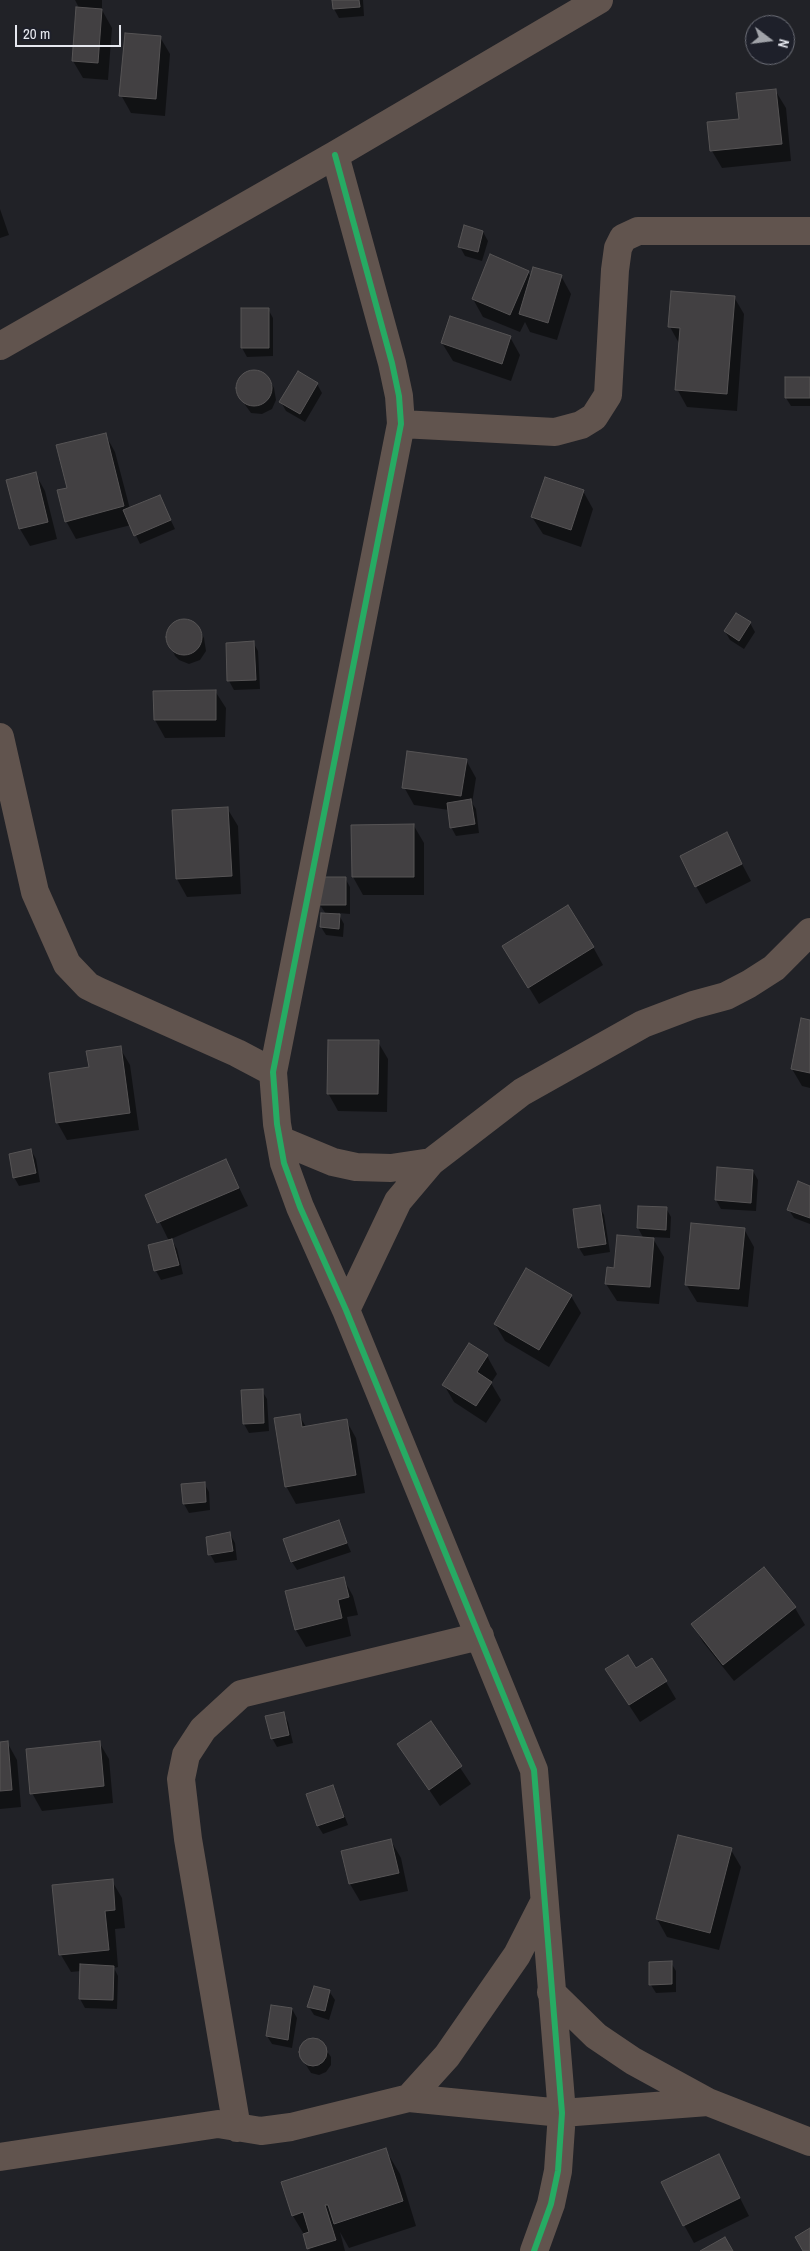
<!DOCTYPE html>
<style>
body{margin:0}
#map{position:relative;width:810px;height:2251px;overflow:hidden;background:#212227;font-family:"Archivo Narrow",sans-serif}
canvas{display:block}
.north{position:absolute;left:745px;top:15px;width:50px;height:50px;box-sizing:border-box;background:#1e202a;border:1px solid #6e7079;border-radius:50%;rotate:105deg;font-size:14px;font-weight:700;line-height:20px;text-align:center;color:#e6e8ef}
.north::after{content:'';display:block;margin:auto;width:18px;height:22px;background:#a1a3a9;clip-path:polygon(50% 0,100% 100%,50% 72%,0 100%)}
.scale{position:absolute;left:15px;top:25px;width:106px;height:22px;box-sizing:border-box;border:2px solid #e6e8ef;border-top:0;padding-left:6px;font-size:15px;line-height:18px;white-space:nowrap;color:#e6e8ef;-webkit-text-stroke:4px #1e202a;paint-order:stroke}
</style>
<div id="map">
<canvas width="810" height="2251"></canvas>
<div class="north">N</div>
<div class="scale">20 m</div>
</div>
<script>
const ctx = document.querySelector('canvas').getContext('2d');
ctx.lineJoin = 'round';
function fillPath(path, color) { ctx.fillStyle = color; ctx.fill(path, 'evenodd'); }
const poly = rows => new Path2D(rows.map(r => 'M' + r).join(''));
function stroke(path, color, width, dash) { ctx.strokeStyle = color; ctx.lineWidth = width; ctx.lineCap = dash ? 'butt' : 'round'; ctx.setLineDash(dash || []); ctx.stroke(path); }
fillPath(poly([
 [75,0,102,0,102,10,112,28,108,80,83,78,73,61,79,8],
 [334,0,363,0,364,16,339,18,334,9],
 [160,37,170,54,165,116,131,113,121,95],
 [775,90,786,108,791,161,722,168,712,151,741,120],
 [0,209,9,235,0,238],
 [483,232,488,241,482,261,465,256,460,247],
 [528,272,531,277,561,276,571,294,557,340,530,332,525,322,520,332,483,317,473,299],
 [734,297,744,314,737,411,687,407,677,389,680,345,670,327],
 [268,309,273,318,273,356,247,357,242,348],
 [510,337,520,355,511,381,453,361,442,343],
 [254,370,265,375,269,379,274,388,276,400,272,409,262,414,251,413,238,395,237,383,244,374],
 [810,378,810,406,791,406,786,398],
 [317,384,322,393,305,422,286,411,281,402],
 [105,434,115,452,130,509,159,496,175,529,140,544,131,525,76,539,66,521,69,489],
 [35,473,45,491,57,539,30,546,20,529,8,481],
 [583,491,593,509,581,547,543,534,532,517],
 [736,614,750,623,755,632,744,649,730,640,725,631],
 [186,620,196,624,199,629,204,638,206,651,200,660,189,664,179,660,175,656,167,636,171,626,180,621],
 [253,642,258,651,260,689,234,690,229,681,227,644],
 [215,691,226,708,225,737,165,738,155,720,155,692],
 [466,760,476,778,472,803,476,809,479,833,456,836,451,827,449,810,414,805,404,787],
 [227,808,238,826,241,894,187,897,177,879,174,811],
 [353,826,414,826,424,843,424,895,363,895,353,877],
 [726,834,751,881,706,904,696,886],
 [345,878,350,887,350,914,338,913,344,924,343,937,326,935,321,927,326,914,320,905],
 [593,947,603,965,539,1004,514,963],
 [810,1022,810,1088,802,1086,792,1069],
 [378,1042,388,1059,387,1112,338,1111,328,1093],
 [120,1048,130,1065,139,1130,67,1140,57,1122,90,1068],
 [31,1150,36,1159,40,1182,19,1186,14,1177],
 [226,1161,248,1206,171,1239,177,1249,183,1274,161,1280,156,1271,150,1246,169,1241,147,1196],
 [718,1169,753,1171,758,1180,756,1211,721,1209,716,1200],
 [810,1187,810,1224,794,1218,789,1210],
 [599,1206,604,1215,610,1252,584,1256,579,1248],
 [666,1208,671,1217,670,1238,652,1237,664,1257,659,1304,617,1301,606,1284,615,1269,644,1239,638,1228],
 [744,1229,754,1247,748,1307,697,1302,686,1284],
 [571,1296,581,1313,549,1367,505,1341,495,1324],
 [487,1356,497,1374,491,1383,501,1400,486,1423,454,1402,444,1385],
 [262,1391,267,1399,269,1431,249,1433,244,1424],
 [299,1415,306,1427,346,1420,356,1438,365,1493,296,1504,286,1486],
 [204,1483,209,1492,210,1510,189,1513,184,1504,183,1485],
 [338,1522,351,1552,297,1570,292,1562],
 [230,1534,235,1543,237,1560,215,1563,210,1554],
 [343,1578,353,1596,358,1615,347,1617,351,1636,306,1647,296,1630],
 [795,1608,805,1625,734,1681,703,1642,693,1625],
 [636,1670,666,1682,676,1699,640,1722,617,1687],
 [283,1714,288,1722,293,1743,277,1747,272,1738],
 [430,1723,471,1784,440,1806,399,1745],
 [7,1742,17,1760,21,1807,0,1809,0,1743],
 [99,1742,109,1759,113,1803,42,1811,32,1793],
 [333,1786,348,1825,323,1834,318,1826],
 [391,1841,401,1858,408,1891,360,1901,350,1884,343,1852],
 [731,1850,741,1867,719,1950,667,1937,657,1919],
 [112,1881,122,1898,125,1928,115,1929,118,1967,114,1968,118,1976,117,2009,85,2008,80,1999,81,1971,71,1972,61,1955],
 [671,1963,676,1971,676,1992,656,1993,651,1985],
 [329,1991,335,2000,329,2020,314,2015,309,2007],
 [292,2009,297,2018,292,2048,272,2044,267,2036],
 [313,2039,320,2041,331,2057,331,2065,326,2072,319,2075,311,2073,301,2057,300,2048,305,2042],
 [385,2149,400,2174,416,2226,349,2248,340,2232,345,2251,310,2251,305,2236,293,2216],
 [719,2156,749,2216,694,2243,684,2225]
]), '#0007');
const building = poly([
 [332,0,359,0,360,7,333,9,332,0],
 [76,7,102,9,98,63,72,61,76,7],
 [125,33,161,36,156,99,119,96,125,33],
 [776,89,782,144,710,151,707,122,739,119,736,93,776,89],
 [464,225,483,231,478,252,458,247,464,225],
 [490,254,529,271,510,315,472,299,490,254],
 [533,267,562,275,548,323,519,314,533,267],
 [671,291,735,296,727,394,675,390,680,328,668,327,671,291],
 [241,308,269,308,269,348,241,348,241,308],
 [450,316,511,336,502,364,441,343,450,316],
 '236 388a18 18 0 1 1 36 0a18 18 0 1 1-36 0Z',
 [298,371,318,383,300,414,279,402,298,371],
 [785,377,810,377,810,398,785,398,785,377],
 [106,433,124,506,65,522,57,490,67,488,56,445,106,433],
 [36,472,48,522,19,529,6,480,36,472],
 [545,477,584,490,571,530,531,517,545,477],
 [160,495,171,520,134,536,123,510,160,495],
 [736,613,751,622,739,641,724,631,736,613],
 '166 637a18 18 0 1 1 36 0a18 18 0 1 1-36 0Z',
 [254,641,256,680,227,681,226,643,254,641],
 [216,690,216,720,154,720,153,691,216,690],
 [407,751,467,759,461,796,402,788,407,751],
 [471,799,475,824,450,828,447,803,471,799],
 [228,807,232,876,176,879,172,810,228,807],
 [414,824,414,877,352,877,351,825,414,824],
 [727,832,742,864,695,887,680,856,727,832],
 [320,877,346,877,346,905,319,905,320,877],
 [568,905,594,947,528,988,502,946,568,905],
 [321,913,340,914,339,929,320,927,321,913],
 [801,1018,810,1020,810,1073,791,1069,801,1018],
 [328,1040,379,1040,378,1094,327,1094,328,1040],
 [121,1046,130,1113,56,1123,49,1073,89,1067,86,1051,121,1046],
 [31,1149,36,1173,13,1178,9,1154,31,1149],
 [226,1159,239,1188,157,1223,145,1195,226,1159],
 [717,1167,753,1170,751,1203,715,1200,717,1167],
 [798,1181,810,1186,810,1218,787,1210,798,1181],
 [600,1205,606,1244,578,1248,573,1209,600,1205],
 [638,1206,667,1207,666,1230,637,1228,638,1206],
 [691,1223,745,1228,739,1289,685,1285,691,1223],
 [617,1235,654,1238,650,1287,605,1284,607,1267,614,1268,617,1235],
 [172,1239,179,1265,154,1271,148,1245,172,1239],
 [526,1268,572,1295,539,1350,494,1324,526,1268],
 [469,1343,488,1355,477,1372,492,1382,476,1406,442,1385,469,1343],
 [263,1389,264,1423,243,1424,241,1390,263,1389],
 [300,1414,302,1427,347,1419,356,1475,285,1487,274,1418,300,1414],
 [205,1482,206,1502,183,1504,181,1484,205,1482],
 [339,1520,347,1543,291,1562,283,1539,339,1520],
 [230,1532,233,1551,208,1555,206,1537,230,1532],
 [764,1567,796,1607,723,1665,691,1624,764,1567],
 [344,1577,349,1597,338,1600,342,1618,295,1630,285,1591,344,1577],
 [628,1655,636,1668,652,1658,667,1681,629,1705,605,1669,628,1655],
 [284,1712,289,1735,271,1739,265,1716,284,1712],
 [431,1721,462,1766,429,1790,397,1744,431,1721],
 [8,1741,12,1790,0,1791,0,1742,8,1741],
 [100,1741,104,1786,30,1794,26,1749,100,1741],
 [333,1785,344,1817,317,1826,306,1794,333,1785],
 [678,1835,732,1848,710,1933,656,1919,678,1835],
 [391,1839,399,1873,349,1884,341,1851,391,1839],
 [113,1879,115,1910,105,1911,109,1950,59,1955,52,1885,113,1879],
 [672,1961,672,1984,649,1985,649,1962,672,1961],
 [80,1964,114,1966,113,2000,79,1999,80,1964],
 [314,1986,330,1990,325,2011,307,2007,314,1986],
 [271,2005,292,2008,288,2040,266,2036,271,2005],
 '299 2052a14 14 0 1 1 28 0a14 14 0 1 1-28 0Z',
 [386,2148,403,2201,334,2224,328,2205,325,2205,336,2240,307,2249,303,2234,309,2232,303,2212,292,2216,281,2182,386,2148],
 [719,2154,740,2198,683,2226,661,2182,719,2154],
 [810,2228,810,2251,803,2251,795,2237,810,2228],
 [725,2237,733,2251,700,2251,725,2237]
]);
fillPath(building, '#424042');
stroke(building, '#565455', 1);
stroke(poly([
 [335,155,392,363,399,396,401,424,273,1072,277,1124,284,1163,300,1207,346,1310,534,1770,562,2113,558,2171,551,2204,534,2251],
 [0,346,335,155,599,0],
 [401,424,555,432,581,425,594,417,608,395,615,270,618,248,623,238,638,231,810,231],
 [0,737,35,892,67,964,88,986,98,991,237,1053,273,1072],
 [280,1140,333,1162,356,1167,391,1168,431,1162],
 [346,1310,398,1201,431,1162,522,1092,643,1024,693,1005,726,996,749,984,774,968,810,932],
 [551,1992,596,2036,633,2061,708,2102],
 [409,2098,447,2056,517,1955,544,1902],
 [237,2128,188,1839,181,1779,186,1755,203,1729,241,1694,480,1636],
 [0,2157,218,2124,261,2131,291,2127,409,2098,562,2113,708,2102,810,2142]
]), '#61544e', 28);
stroke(poly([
 [335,155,392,363,399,396,401,424,273,1072,277,1124,284,1163,300,1207,346,1310,534,1770,562,2113,558,2171,551,2204,534,2251]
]), '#26ab63', 6);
</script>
